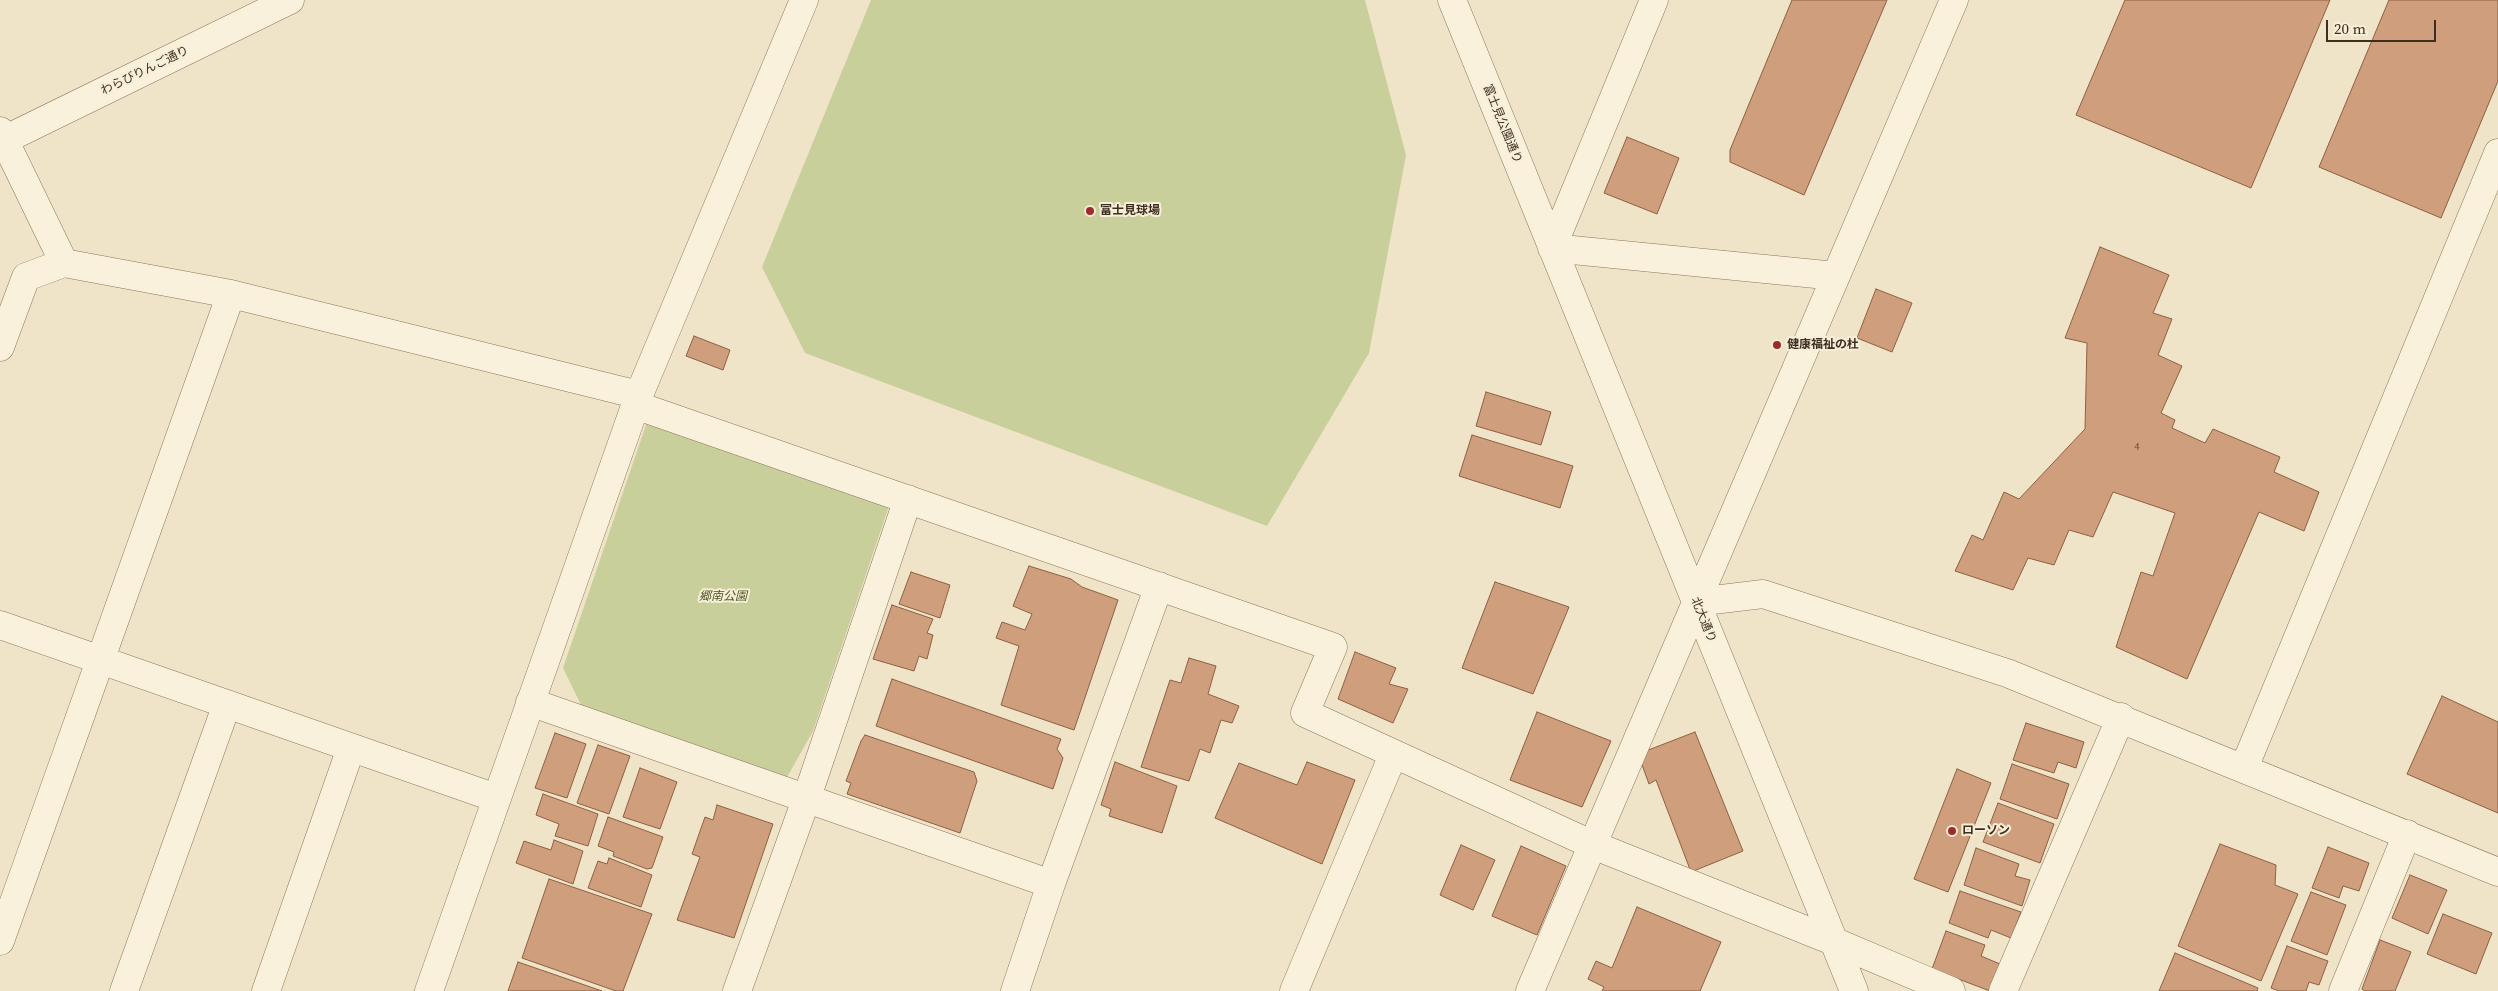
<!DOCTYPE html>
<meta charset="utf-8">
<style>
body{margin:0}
#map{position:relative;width:2498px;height:991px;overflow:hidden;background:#f0e4c8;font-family:"Source Serif 4",serif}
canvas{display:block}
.scale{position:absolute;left:2326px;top:20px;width:110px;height:22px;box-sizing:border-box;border:2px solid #3d2e20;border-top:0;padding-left:6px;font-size:15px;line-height:18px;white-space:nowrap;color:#3d2e20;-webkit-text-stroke:4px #f7eed8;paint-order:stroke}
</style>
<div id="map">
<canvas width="2498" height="991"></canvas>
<div class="scale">20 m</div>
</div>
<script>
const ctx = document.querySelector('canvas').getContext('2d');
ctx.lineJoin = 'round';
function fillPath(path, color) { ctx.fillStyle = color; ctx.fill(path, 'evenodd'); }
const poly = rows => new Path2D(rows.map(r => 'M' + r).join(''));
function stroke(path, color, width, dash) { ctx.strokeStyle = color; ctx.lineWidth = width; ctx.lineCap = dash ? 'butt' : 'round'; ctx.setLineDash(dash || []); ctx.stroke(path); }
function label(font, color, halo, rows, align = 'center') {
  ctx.font = font + ' "Source Serif 4","Noto Sans JP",serif'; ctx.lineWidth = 4; ctx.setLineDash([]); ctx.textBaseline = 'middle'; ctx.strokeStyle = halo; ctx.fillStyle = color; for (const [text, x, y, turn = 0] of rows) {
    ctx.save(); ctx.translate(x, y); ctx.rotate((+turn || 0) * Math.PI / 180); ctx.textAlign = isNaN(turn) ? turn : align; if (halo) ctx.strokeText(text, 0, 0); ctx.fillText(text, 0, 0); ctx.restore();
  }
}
fillPath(poly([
 [871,0,1365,0,1406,155,1369,353,1267,526,805,353,762,267],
 [648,419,889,506,813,731,786,779,581,705,563,668]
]), '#c9cf9b');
const building = poly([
 [1792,0,1887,0,1804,195,1730,162,1730,150,1792,0],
 [2125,0,2330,0,2251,188,2076,115,2125,0],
 [2389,0,2498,0,2498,81,2441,218,2319,167,2389,0],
 [1627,137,1679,158,1657,214,1604,193,1627,137],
 [2100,247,2169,275,2153,313,2172,319,2158,355,2182,366,2161,413,2175,420,2172,428,2205,443,2213,429,2280,457,2274,472,2319,492,2304,531,2259,512,2187,679,2116,647,2141,572,2153,576,2175,513,2113,492,2093,537,2069,530,2054,565,2028,558,2013,590,1955,571,1972,535,1983,540,2004,492,2019,499,2085,429,2087,343,2065,338,2100,247],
 [1876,289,1912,303,1892,352,1857,338,1876,289],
 [694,336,730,350,723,370,686,356,694,336],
 [1486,392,1551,412,1541,445,1476,426,1486,392],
 [1472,435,1573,466,1560,508,1459,476,1472,435],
 [1029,566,1071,579,1082,587,1118,600,1074,730,1001,705,1019,646,996,638,1002,622,1025,630,1032,614,1013,606,1029,566],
 [911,572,950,585,940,618,899,604,911,572],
 [1495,582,1569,607,1533,694,1462,668,1495,582],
 [892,605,933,619,927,633,933,635,927,659,919,656,914,671,873,659,892,605],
 [1355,652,1396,668,1389,684,1408,689,1393,723,1338,699,1355,652],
 [1189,658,1216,666,1208,694,1239,706,1232,723,1221,720,1210,753,1200,749,1189,781,1141,767,1170,680,1181,683,1189,658],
 [892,679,1061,739,1057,749,1063,758,1053,789,876,726,892,679],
 [2442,696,2498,722,2498,813,2407,774,2442,696],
 [1537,712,1611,741,1582,807,1510,780,1537,712],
 [2026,723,2084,742,2076,768,2058,762,2054,773,2013,760,2026,723],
 [1695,732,1743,851,1691,872,1656,780,1649,784,1638,754,1695,732],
 [555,733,586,744,567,798,535,788,555,733],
 [865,735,974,772,977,781,960,833,847,794,851,783,846,781,861,741,865,735],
 [598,745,630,756,609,814,577,803,598,745],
 [1115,762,1177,786,1162,833,1109,816,1111,809,1101,805,1115,762],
 [1307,762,1355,780,1322,864,1215,818,1239,763,1297,785,1307,762],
 [2012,764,2069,784,2057,819,2000,799,2012,764],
 [640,768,677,782,660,829,623,817,640,768],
 [1957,769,1991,783,1948,892,1914,879,1957,769],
 [543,794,598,814,588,846,555,836,559,824,536,815,543,794],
 [1998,803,2054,824,2040,863,1983,842,1998,803],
 [717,805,773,824,734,938,677,920,700,857,692,854,705,817,713,820,717,805],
 [608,817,663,837,652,868,647,869,613,856,614,852,598,846,608,817],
 [554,840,583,851,573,884,516,863,524,841,551,850,554,840],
 [2220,844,2276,865,2275,885,2298,894,2261,981,2178,946,2220,844],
 [1461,845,1495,860,1473,910,1440,895,1461,845],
 [1521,846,1566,866,1537,935,1492,916,1521,846],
 [2328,847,2369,863,2359,891,2343,886,2339,898,2312,888,2328,847],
 [1976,848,2019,864,2015,876,2030,880,2022,906,1964,885,1976,848],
 [609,858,652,875,641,907,588,888,598,861,607,864,609,858],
 [2410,875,2447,890,2428,934,2392,918,2410,875],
 [549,879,652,914,623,991,616,991,522,958,549,879],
 [1960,891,2021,912,2011,938,1991,930,1988,938,1949,923,1960,891],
 [2311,892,2346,905,2327,955,2291,941,2311,892],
 [1637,907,1721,942,1700,991,1602,991,1604,987,1588,979,1596,961,1612,968,1637,907],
 [2443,914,2492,933,2476,974,2427,954,2443,914],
 [1946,931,1985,945,1981,956,2000,964,1990,991,1932,969,1946,931],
 [2380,940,2411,952,2395,991,2365,991,2362,989,2380,940],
 [2287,946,2328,961,2319,985,2309,982,2306,991,2279,991,2271,988,2287,946],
 [2175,953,2258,988,2257,991,2159,991,2175,953],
 [518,962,602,991,508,991,518,962]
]);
fillPath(building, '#cf9f7d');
stroke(building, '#8d5f41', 1);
const minor = poly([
 [1452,0,1854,991],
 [0,131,64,263],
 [0,142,290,0],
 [1552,248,1836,276],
 [1552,248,1654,0],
 [0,347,26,277,64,263,231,294,639,395],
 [635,405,1333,647,1305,713,1593,845,1833,941,1951,991],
 [1696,602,1763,594,2007,673,2498,872],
 [0,625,496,798],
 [530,702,1051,884],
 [2244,768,2498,153],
 [0,941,231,294],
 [124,991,227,704],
 [266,991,351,748],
 [429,991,639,395,804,0],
 [737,991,807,797,908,499],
 [1015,991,1051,884,1159,586],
 [1294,991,1393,755],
 [1530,991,1954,0],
 [2003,991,2121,717],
 [2343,991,2407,834]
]);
stroke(minor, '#8d765c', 29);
stroke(minor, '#faf1dc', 28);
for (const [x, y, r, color] of [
 [1090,211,5,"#9e2a2b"],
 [1777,345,5,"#9e2a2b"],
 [1952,831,5,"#9e2a2b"]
]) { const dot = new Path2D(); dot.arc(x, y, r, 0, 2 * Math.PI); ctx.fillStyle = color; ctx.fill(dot); stroke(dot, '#f7eed8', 2); }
label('10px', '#624a37', null, [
 ["4",2137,447]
]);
label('12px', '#3d2e20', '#f7eed8', [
 ["わらびりんご通り",145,71,-26],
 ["富士見公園通り",1502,124,68],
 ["北大通り",1703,620,68]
]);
label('bold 12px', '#3d2e20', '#f7eed8', [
 ["富士見球場",1100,211],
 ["健康福祉の杜",1787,345],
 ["ローソン",1962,831]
], 'left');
label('italic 12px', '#4d5a26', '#f7eed8', [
 ["郷南公園",723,597]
]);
</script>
